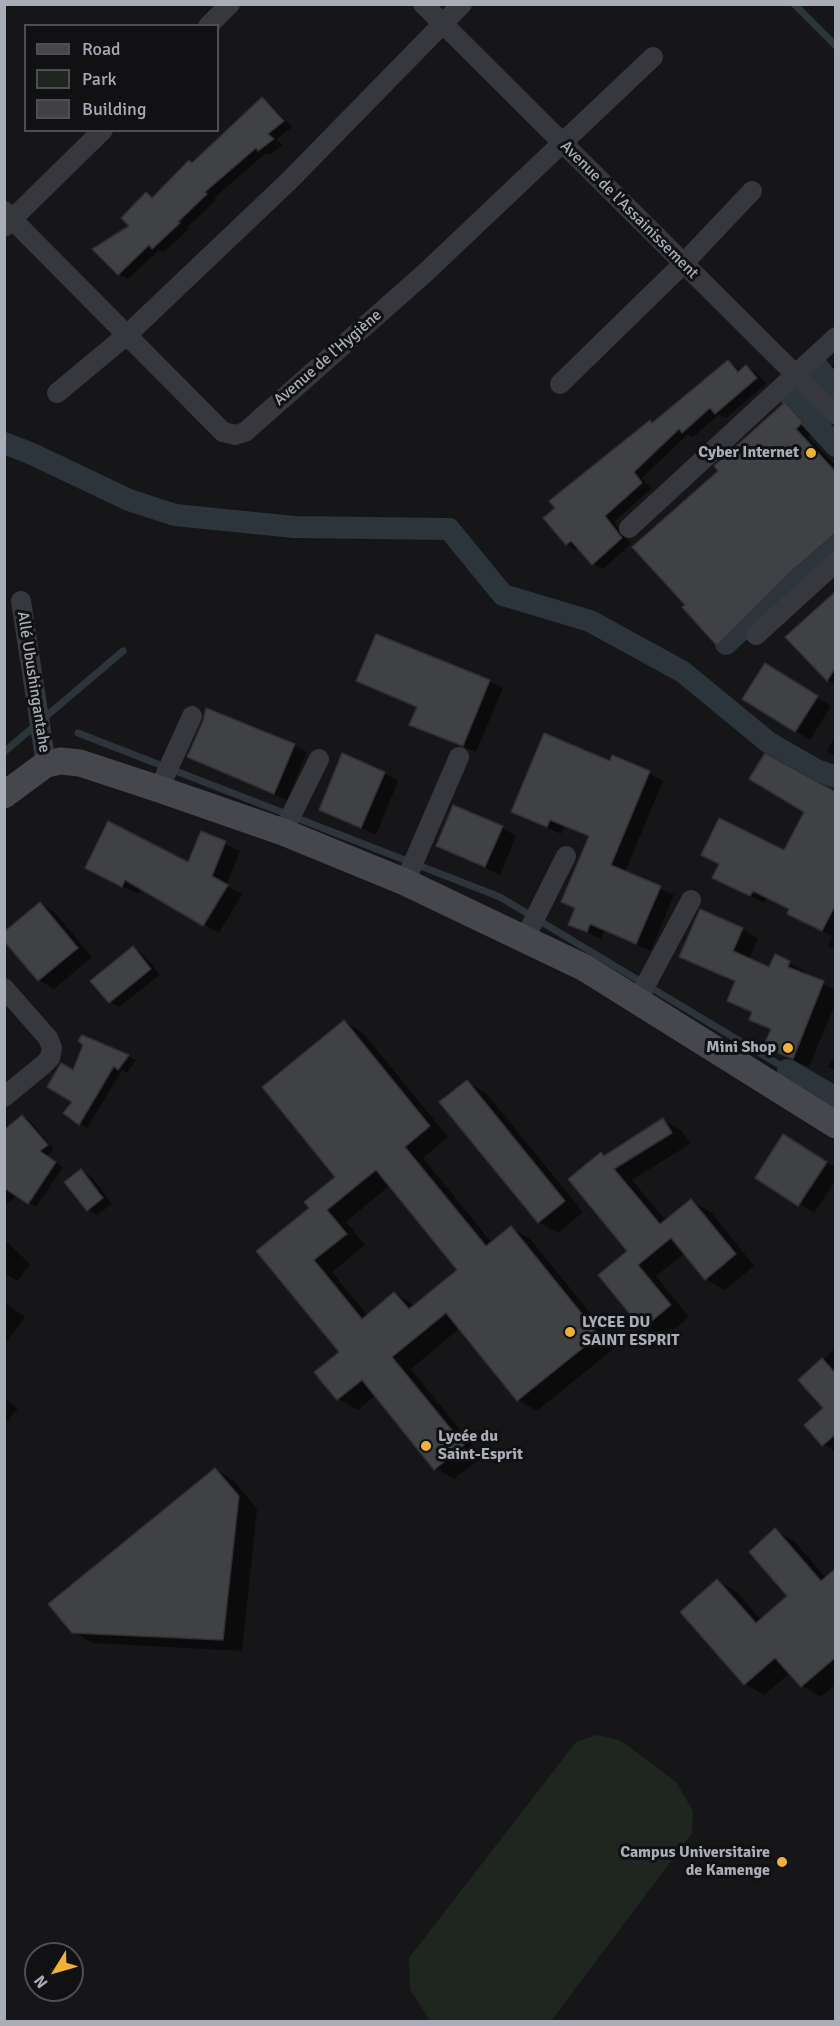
<!DOCTYPE html>
<meta charset="utf-8">
<style>
body{margin:0}
#map{position:relative;width:840px;height:2026px;overflow:hidden;background:#161618;font-family:Signika,sans-serif}
canvas{display:block}
.frame{position:absolute;inset:0;border:6px solid #a8adb8;pointer-events:none}
.legend{position:absolute;left:24px;top:24px;width:195px;height:108px;box-sizing:border-box;background:#111113;border:2px solid #4d4f55;margin:0;padding:8px 10px;list-style:none;font-size:18px;color:#a8adb8}
.legend li{display:flex;align-items:center;gap:12px;height:30px}
.legend b{width:30px;border:2px solid #4d4f55}
.north{position:absolute;left:24px;top:1942px;width:60px;height:60px;box-sizing:border-box;background:#111113;border:2px solid #4d4f55;border-radius:50%;rotate:233deg;font-size:16px;font-weight:700;line-height:24px;text-align:center;color:#a8adb8}
.north::after{content:'';display:block;margin:auto;width:21px;height:27px;background:#f2b134;clip-path:polygon(50% 0,100% 100%,50% 72%,0 100%)}
</style>
<div id="map">
<canvas width="840" height="2026"></canvas>
<div class="frame"></div>
<ul class="legend">
<li><b style="height:8px;background:#45474d"></b>Road</li>
<li><b style="height:16px;background:#1e261f"></b>Park</li>
<li><b style="height:16px;background:#404145"></b>Building</li>
</ul>
<div class="north">N</div>
</div>
<script>
const ctx = document.querySelector('canvas').getContext('2d');
ctx.lineJoin = 'round';
function fillPath(path, color) { ctx.fillStyle = color; ctx.fill(path, 'evenodd'); }
const poly = rows => new Path2D(rows.map(r => 'M' + r).join(''));
function stroke(path, color, width, dash) { ctx.strokeStyle = color; ctx.lineWidth = width; ctx.lineCap = dash ? 'butt' : 'round'; ctx.setLineDash(dash || []); ctx.stroke(path); }
function label(font, color, halo, rows, align = 'center') {
  ctx.font = font + ' Signika,sans-serif'; ctx.lineWidth = 6; ctx.setLineDash([]); ctx.textBaseline = 'middle'; ctx.strokeStyle = halo; ctx.fillStyle = color; for (const [text, x, y, turn = 0] of rows) {
    ctx.save(); ctx.translate(x, y); ctx.rotate((+turn || 0) * Math.PI / 180); ctx.textAlign = isNaN(turn) ? turn : align; if (halo) ctx.strokeText(text, 0, 0); ctx.fillText(text, 0, 0); ctx.restore();
  }
}
fillPath(poly([
 [597,1735,620,1740,676,1782,693,1811,692,1833,551,2021,430,2021,410,1989,409,1958,576,1742]
]), '#1e261f');
fillPath(poly([
 [262,99,271,105,292,127,276,140,283,145,269,155,266,153,214,198,216,200,187,228,189,229,163,253,159,250,128,279,119,274,132,226,146,194,154,198],
 [729,362,741,371,746,367,756,372,766,384,726,418,719,414,693,437,688,434,642,478,651,489,614,522,631,544,603,569,593,564,579,548,576,550,567,544,653,424],
 [836,362,836,376,828,369],
 [785,404,798,412,815,430,808,437,836,466,836,550,808,575,731,652,718,644,687,605,720,471],
 [836,593,836,685,828,680,787,637],
 [438,659,503,688,476,752,411,724,418,708,358,681,437,662],
 [780,673,831,706,810,740,744,699],
 [836,734,836,756,827,751],
 [294,745,307,752,287,800,188,757],
 [611,763,649,773,663,781,625,872,674,895,651,951,604,931,601,939,570,924,576,909,590,837,564,826,561,834,513,811],
 [384,773,398,781,376,835,320,809],
 [836,792,836,950,828,946,832,936,802,921,791,909,767,897,764,903,728,885,784,852],
 [502,828,516,836,500,875,438,846],
 [201,833,240,851,226,886,242,894,219,933,141,888,138,894,101,876,189,864],
 [41,904,55,913,92,957,54,989,39,980,4,938],
 [742,929,758,938,749,960,770,969,775,956,806,972,804,975,836,990,836,1002,809,1067,765,1047,772,1031,751,1019,753,1013,729,1000,736,982,681,957],
 [133,948,143,954,160,975,119,1007,110,1002],
 [344,1022,363,1033,448,1137,423,1158,492,1243,511,1228,530,1239,617,1346,537,1411,518,1400,460,1328,411,1369,482,1457,454,1479,435,1468,376,1395,358,1410,338,1399,322,1380,341,1353,258,1251,311,1208,337,1177],
 [390,1185,460,1270,415,1306,395,1293,368,1316,332,1272,365,1245,346,1222],
 [82,1036,136,1060,127,1073,122,1070,87,1128,80,1124,75,1102,73,1072,85,1044],
 [836,1054,836,1072,828,1067],
 [467,1082,486,1093,583,1212,558,1233,538,1222],
 [22,1116,30,1121,54,1149,47,1156,63,1167,36,1207,18,1195,4,1206,4,1132],
 [663,1120,682,1131,690,1144,632,1180,666,1221,691,1201,711,1212,754,1266,725,1290,706,1279,685,1253,656,1276,689,1317,662,1339,643,1328,629,1252,605,1157],
 [798,1144,836,1168,836,1180,814,1213,757,1177],
 [81,1171,91,1176,112,1204,97,1215,88,1210],
 [4,1239,30,1264,18,1281,4,1273],
 [4,1302,25,1317,4,1346],
 [836,1348,836,1452,823,1444,825,1409,800,1380],
 [4,1398,18,1408,4,1426],
 [215,1469,234,1481,257,1509,242,1651,93,1643,73,1632],
 [775,1530,794,1541,826,1578,836,1570,836,1684,821,1697,802,1686,790,1673,764,1695,745,1684,717,1581,737,1592,761,1620,789,1596]
]), '#0007');
stroke(poly([
 [794,4,836,46],
 [78,733,500,897,788,1070],
 [4,752,123,651]
]), '#2c353c', 7);
stroke(poly([
 [814,363,836,388],
 [790,396,836,446],
 [4,443,30,453,129,500,175,515,294,527,449,529,503,595,590,621,683,672,768,742,816,770,836,777],
 [726,644,836,539],
 [788,1070,836,1098]
]), '#2c353c', 22);
const building = poly([
 [262,97,284,121,268,134,274,139,258,151,256,148,205,192,207,194,178,222,180,223,152,249,149,245,118,275,92,249,129,226,121,218,146,192,152,198,189,160,192,163,262,97],
 [728,360,738,372,746,365,757,378,715,414,710,408,682,433,679,429,634,472,642,483,605,516,622,538,592,565,571,541,566,545,543,518,555,508,549,501,650,420,652,423,728,360],
 [785,402,803,422,796,429,835,471,836,533,795,568,717,646,682,607,685,605,632,547,718,471,714,466,785,402],
 [836,591,836,667,827,681,785,637,836,591],
 [376,634,490,680,463,746,409,725,417,707,356,681,376,634],
 [765,663,818,696,795,732,742,699,765,663],
 [206,708,295,744,274,794,187,757,203,721,206,708],
 [544,733,610,761,612,755,650,771,611,865,661,886,636,944,590,924,587,932,568,925,575,908,561,902,589,836,550,820,547,827,511,812,544,733],
 [342,753,385,772,361,828,319,810,342,753],
 [765,753,836,792,836,904,822,931,787,914,789,909,753,891,750,896,712,878,719,864,701,855,719,818,784,850,804,812,749,779,765,753],
 [453,805,503,826,485,867,436,846,453,805],
 [108,821,188,862,201,831,226,841,212,876,228,885,203,926,125,880,122,887,85,868,108,821],
 [40,902,78,948,38,981,4,941,4,932,40,902],
 [700,909,743,928,733,951,769,967,775,954,790,961,788,967,824,981,793,1059,763,1047,771,1029,749,1020,752,1012,727,1001,735,981,679,957,700,909],
 [133,946,151,969,109,1003,90,981,133,946],
 [344,1020,430,1126,405,1147,486,1246,511,1226,599,1335,517,1401,446,1313,392,1357,464,1445,434,1470,362,1380,337,1400,321,1381,314,1372,339,1352,256,1251,309,1208,304,1202,335,1177,262,1087,344,1020],
 [376,1170,457,1270,409,1309,394,1292,362,1319,314,1260,347,1234,327,1210,376,1170],
 [82,1035,129,1055,118,1070,114,1066,79,1125,63,1113,72,1102,47,1087,61,1063,73,1070,83,1045,78,1041,82,1035],
 [467,1080,565,1201,538,1223,439,1102,467,1080],
 [22,1115,48,1145,40,1151,56,1162,28,1204,4,1188,4,1130,22,1115],
 [663,1118,672,1133,614,1169,660,1224,691,1199,736,1254,705,1280,671,1238,638,1265,671,1305,642,1329,598,1275,627,1251,568,1179,601,1152,604,1156,663,1118],
 [783,1134,827,1162,798,1206,755,1178,783,1134],
 [81,1169,103,1198,87,1211,64,1182,81,1169],
 [822,1358,836,1374,836,1434,822,1446,804,1425,823,1408,798,1380,822,1358],
 [215,1468,239,1496,223,1640,72,1633,48,1604,215,1468],
 [775,1528,821,1581,836,1568,836,1657,801,1687,775,1658,744,1685,680,1612,717,1579,756,1623,787,1596,749,1552,775,1528]
]);
fillPath(building, '#404145');
stroke(building, '#303034', 1.5);
stroke(poly([
 [423,4,836,415],
 [208,26,230,4],
 [4,211,213,422,223,432,235,435,245,432,425,273,653,57],
 [4,227,103,130],
 [560,384,683,264,752,191],
 [57,393,128,334,290,180,462,4],
 [629,528,836,337],
 [21,601,46,764],
 [756,635,836,562],
 [159,789,192,716],
 [283,832,319,759],
 [405,882,459,757],
 [525,938,566,856],
 [4,988,48,1038,52,1048,50,1058,43,1065,4,1097],
 [637,1001,691,900]
]), '#37383d', 20);
stroke(poly([
 [4,795,46,764,61,761,80,763,159,789,283,832,405,882,585,968,836,1125]
]), '#45474d', 27);
for (const [x, y, r, color] of [
 [811,453,6,"#f2b134"],
 [788,1048,6,"#f2b134"],
 [570,1332,6,"#f2b134"],
 [426,1446,6,"#f2b134"],
 [782,1862,6,"#f2b134"]
]) { const dot = new Path2D(); dot.arc(x, y, r, 0, 2 * Math.PI); ctx.fillStyle = color; ctx.fill(dot); stroke(dot, '#111113', 2); }
label('16px', '#a8adb8', '#111113', [
 ["Avenue de l'Assainissement",629,210,45],
 ["Avenue de l'Hygiène",328,358,-41],
 ["Allé Ubushingantahe",33,682,81]
]);
label('bold 16px', '#a8adb8', '#111113', [
 ["Cyber Internet",799,453],
 ["Mini Shop",776,1048],
 ["LYCEE DU",582,1323,"left"],
 ["SAINT ESPRIT",582,1341,"left"],
 ["Lycée du",438,1437,"left"],
 ["Saint-Esprit",438,1455,"left"],
 ["Campus Universitaire",770,1853],
 ["de Kamenge",770,1871]
], 'right');
</script>
